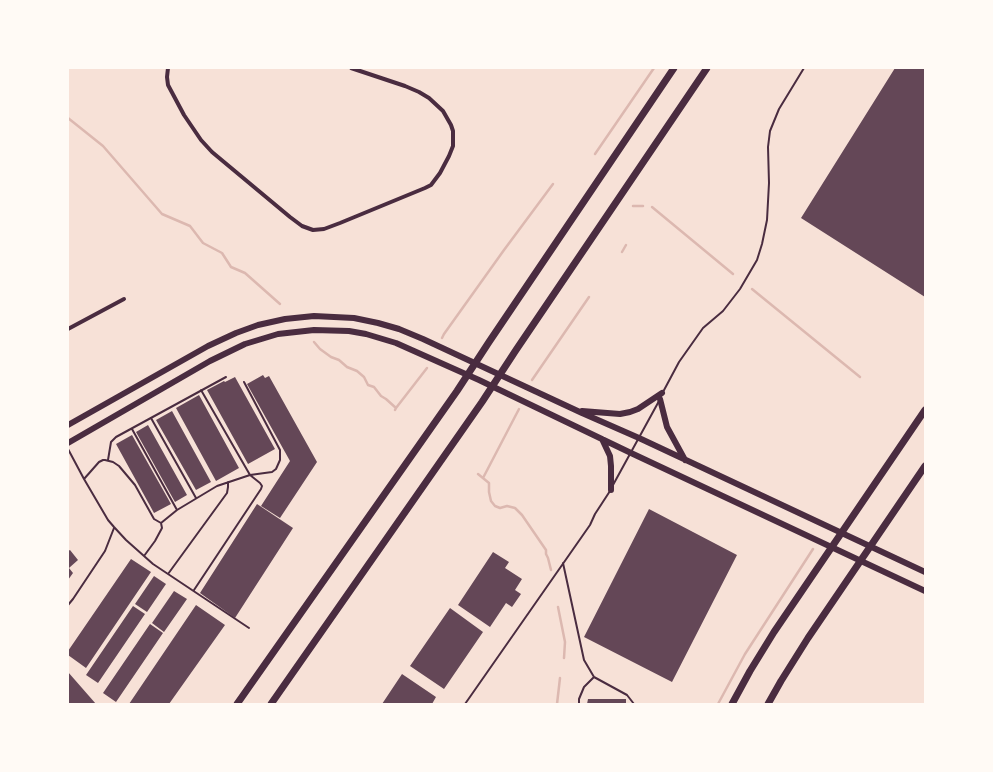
<!DOCTYPE html>
<style>
body{margin:0}
#map{position:relative;width:993px;height:772px;overflow:hidden;background:#f7e1d7;font-family:"Fira Sans",sans-serif}
canvas{display:block}
.frame{position:absolute;inset:0;border:69px solid #fffaf5;pointer-events:none}
</style>
<div id="map">
<canvas width="993" height="772"></canvas>
<div class="frame"></div>
</div>
<script>
const ctx = document.querySelector('canvas').getContext('2d');
ctx.lineJoin = 'round';
const poly = rows => new Path2D(rows.map(r => 'M' + r).join(''));
function stroke(path, color, width, dash) { ctx.strokeStyle = color; ctx.lineWidth = width; ctx.lineCap = dash ? 'butt' : 'round'; ctx.setLineDash(dash || []); ctx.stroke(path); }
function fillPath(path, color) { ctx.fillStyle = color; ctx.fill(path, 'evenodd'); }
stroke(poly([
 [68,118,103,146,162,214,190,226,203,243,222,253,231,267,245,273,280,304],
 [595,154,654,68],
 [633,206,643,206],
 [652,207,733,274],
 [622,252,626,245],
 [752,289,860,377],
 [442,338,444,334,504,250,553,184],
 [314,342,320,349,331,357,339,360,347,367,357,371,364,377,368,385,374,387,381,396,386,399,396,408],
 [532,380,589,297],
 [395,410,396,408,427,368],
 [478,474,489,483,489,492,491,501,495,506,500,508,507,506,515,508,522,515,546,550,546,554,548,558,551,570],
 [483,478,519,409],
 [558,607,565,642,564,658],
 [557,704,560,678],
 [718,704,745,654,813,549]
]), '#dcb8b0', 2.5);
fillPath(poly([
 [895,68,925,68,925,297,801,218],
 [263,375,265,378,269,376,317,462,280,518,261,506,290,461,247,384],
 [235,377,275,449,248,464,207,390,224,381,225,382],
 [199,395,239,468,216,481,176,408],
 [172,411,211,482,196,490,156,420],
 [148,425,187,495,175,502,136,432],
 [132,435,171,504,154,513,116,444],
 [257,504,293,528,235,618,200,593],
 [649,509,737,555,672,682,584,637],
 [70,550,78,560,69,568,73,573,68,580,68,551],
 [493,552,509,562,505,568,522,579,515,590,521,594,512,607,506,603,490,627,458,605],
 [131,559,151,572,86,668,68,655,68,651],
 [154,576,166,584,147,612,135,604],
 [174,591,187,599,164,632,152,623],
 [196,605,225,625,169,704,129,704],
 [133,606,145,614,98,683,86,675],
 [450,608,483,632,444,689,410,666],
 [150,624,163,633,116,702,103,693],
 [68,672,96,704,68,704],
 [402,674,436,697,432,704,382,704],
 [588,699,626,699,626,704,587,704]
]), '#644757');
stroke(poly([
 [663,392,679,362,703,328,723,311,740,289,757,260,762,244,767,220,769,183,768,147,770,131,779,109,804,68],
 [151,418,196,498],
 [132,429,177,510],
 [68,449,84,479,108,520,114,527,126,540,153,564,249,628],
 [108,460,111,442,116,437,226,377],
 [84,479,99,462,103,460,105,460,113,462,119,466,135,485,154,519,161,523,162,528,155,541,144,556],
 [613,485,659,401],
 [161,523,177,510,217,486,250,475,272,472,276,469,280,460,280,450,244,382],
 [563,563,584,660,594,677,627,695,634,704],
 [168,574,227,493,228,487,228,482],
 [194,590,261,489,262,486,260,483,250,475,201,390],
 [68,605,73,599,105,551,114,528],
 [465,704,590,525,595,514,610,491],
 [579,704,579,699,584,687,594,677]
]), '#4a2c40', 2);
stroke(poly([
 [168,68,167,77,168,85,184,115,201,140,212,152,290,217,302,226,313,230,324,229,340,223,425,188,431,185,440,173,449,156,453,146,453,131,451,125,443,111,429,98,419,92,405,86,351,68],
 [68,329,124,299]
]), '#4a2c40', 4);
stroke(poly([
 [660,399,667,427,685,460],
 [582,411,620,414,630,412,638,409,662,393],
 [68,425,208,346,236,333,258,325,285,319,314,316,354,318,378,323,399,329,423,339,582,413,639,438,925,572],
 [602,439,610,456,611,466,611,490],
 [68,443,210,361,245,344,278,334,314,330,349,331,366,334,396,343,479,380,631,453,925,591]
]), '#4a2c40', 6);
stroke(poly([
 [237,704,457,391,489,342,674,68],
 [271,704,482,402,516,350,707,68],
 [732,704,750,671,774,632,925,410],
 [768,704,781,681,808,638,925,466]
]), '#4a2c40', 7);
</script>
